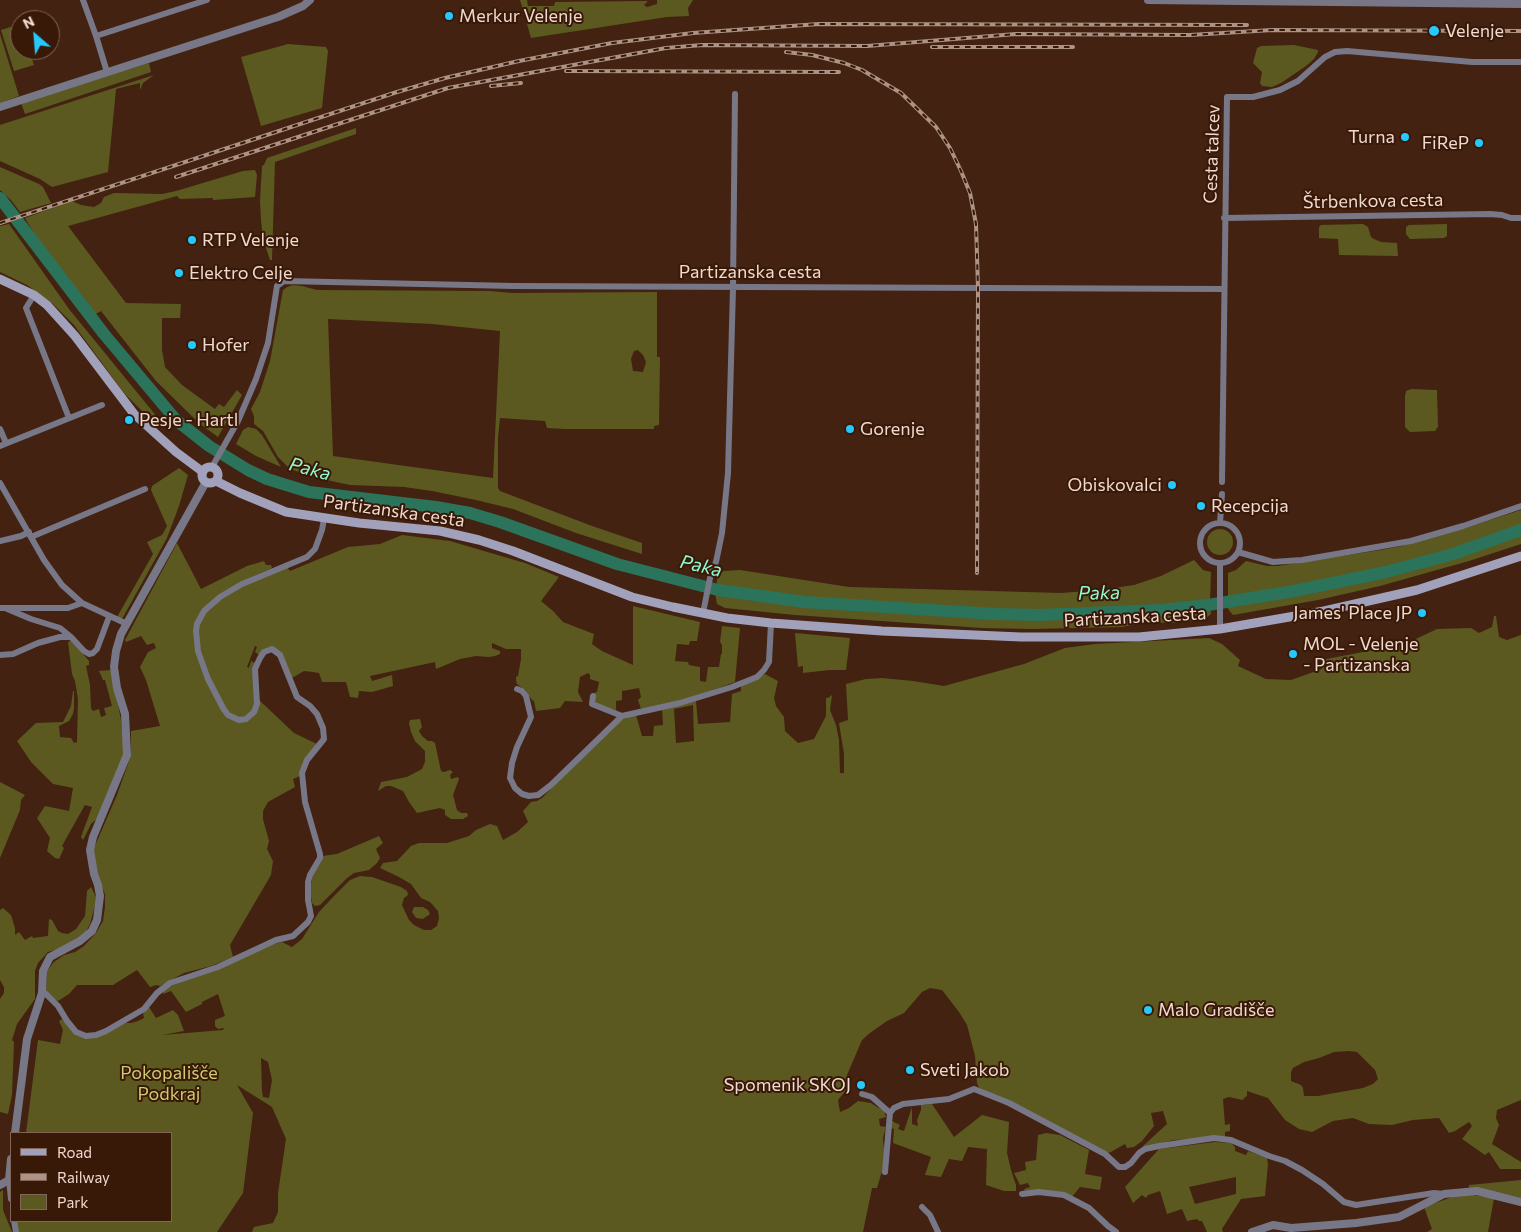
<!DOCTYPE html>
<meta charset="utf-8">
<style>
body{margin:0}
#map{position:relative;width:1521px;height:1232px;overflow:hidden;background:#432211;font-family:Commissioner,sans-serif}
canvas{display:block}
.legend{position:absolute;left:10px;top:1132px;width:162px;height:90px;box-sizing:border-box;background:#381807;border:1px solid #826557;margin:0;padding:6px 9px;list-style:none;font-size:15px;color:#f0d9ce}
.legend li{display:flex;align-items:center;gap:10px;height:25px}
.legend b{width:25px;border:1px solid #826557}
.north{position:absolute;left:10px;top:10px;width:50px;height:50px;box-sizing:border-box;background:#381807;border:1px solid #826557;border-radius:50%;rotate:333deg;font-size:14px;font-weight:700;line-height:20px;text-align:center;color:#f0d9ce}
.north::after{content:'';display:block;margin:auto;width:18px;height:22px;background:#25c9fe;clip-path:polygon(50% 0,100% 100%,50% 72%,0 100%)}
</style>
<div id="map">
<canvas width="1521" height="1232"></canvas>
<ul class="legend">
<li><b style="height:6px;background:#a2a1bc"></b>Road</li>
<li><b style="height:6px;background:#ad9385"></b>Railway</li>
<li><b style="height:14px;background:#5b591f"></b>Park</li>
</ul>
<div class="north">N</div>
</div>
<script>
const ctx = document.querySelector('canvas').getContext('2d');
ctx.lineJoin = 'round';
function fillPath(path, color) { ctx.fillStyle = color; ctx.fill(path, 'evenodd'); }
const poly = rows => new Path2D(rows.map(r => 'M' + r).join(''));
function stroke(path, color, width, dash) { ctx.strokeStyle = color; ctx.lineWidth = width; ctx.lineCap = dash ? 'butt' : 'round'; ctx.setLineDash(dash || []); ctx.stroke(path); }
function label(font, color, halo, rows, align = 'center') {
  ctx.font = font + ' Commissioner,sans-serif'; ctx.lineWidth = 4; ctx.setLineDash([]); ctx.textBaseline = 'middle'; ctx.strokeStyle = halo; ctx.fillStyle = color; for (const [text, x, y, turn = 0] of rows) {
    ctx.save(); ctx.translate(x, y); ctx.rotate((+turn || 0) * Math.PI / 180); ctx.textAlign = isNaN(turn) ? turn : align; if (halo) ctx.strokeText(text, 0, 0); ctx.fillText(text, 0, 0); ctx.restore();
  }
}
fillPath(poly([
 [520,0,527,0,528,6,554,6,555,2,648,1,644,5,647,7,657,4,657,0,693,0,688,8,689,16,667,17,531,38],
 [20,24,20,50,29,50,34,65,14,71,1,30],
 [0,34,19,96,0,103],
 [288,44,326,47,328,51,322,108,261,126,241,57],
 [1294,45,1318,50,1318,52,1314,59,1306,66,1281,83,1272,87,1262,86,1260,83,1262,72,1253,63,1257,48,1261,46],
 [149,63,151,72,25,114,21,103],
 [154,75,143,83,140,90,140,83,116,89,108,172,52,187,40,179,0,161,0,125],
 [356,128,356,134,275,162,272,260,270,260,263,239,261,220,260,201,262,166,264,165,267,158],
 [0,167,39,184,43,187,51,203,20,212,11,200,0,190],
 [255,170,257,175,255,197,213,200,213,198,180,199,177,196,68,226,126,303,181,304,180,318,162,318,162,350,165,367,182,385,215,409,219,404,224,407,237,390,242,395,218,437,200,424,156,381,101,311,94,315,36,237,25,218,72,201,81,205,94,207,101,203,104,197,114,193,162,194,176,191,243,171],
 [9,224,69,309,162,423,157,421,156,423,148,417,124,393,74,325,53,304,27,285,0,272,0,226],
 [1363,224,1368,227,1371,237,1374,239,1381,242,1397,243,1398,256,1339,255,1338,239,1319,238,1319,227,1321,225],
 [1447,224,1447,236,1444,238,1410,239,1406,234,1406,227,1409,225],
 [293,285,302,286,317,290,490,291,512,293,657,292,657,357,660,357,659,425,654,426,654,429,566,429,547,428,545,421,500,418,498,437,498,488,500,491,592,526,642,543,642,554,576,533,513,509,476,500,432,491,404,487,350,485,317,478,290,469,278,457,263,431,254,424,254,416,251,409,260,392,270,361,283,290,287,287],
 [328,319,432,324,500,331,493,478,333,456],
 [638,350,643,355,646,362,643,372,633,371,631,359,634,351],
 [1411,389,1437,390,1438,427,1435,431,1410,432,1405,427,1405,396,1406,391],
 [248,427,256,429,262,435,281,467,256,456,236,444,243,430],
 [179,468,188,475,179,506,167,538,122,619,117,617,153,554,147,542,162,535,167,526,151,490,152,486],
 [1521,510,1521,527,1432,557,1382,570,1327,582,1228,599,1228,573,1236,570,1246,561,1267,566,1278,566,1380,550,1402,546,1459,530],
 '1207 542a13 13 0 1 1 26 0a13 13 0 1 1-26 0Z',
 [1521,534,1521,544,1469,561,1380,586,1318,600,1233,615,1228,609,1228,604,1295,594,1406,570,1459,555],
 [402,535,450,541,525,563,559,577,541,601,553,611,563,622,594,634,592,644,602,651,633,665,633,606,700,622,697,641,690,641,689,645,677,644,675,661,688,662,689,665,700,667,700,681,706,682,708,667,719,667,721,654,722,654,722,645,720,642,722,626,740,628,735,682,694,697,641,709,638,700,641,697,639,688,622,691,622,700,616,701,616,710,596,705,594,693,597,692,599,682,590,679,590,675,588,673,580,677,578,692,583,702,565,701,560,708,536,711,534,701,532,700,525,690,517,684,516,680,516,677,518,676,521,659,521,649,506,649,492,643,492,648,500,651,500,654,495,656,489,657,476,656,460,659,436,669,435,662,370,676,372,681,392,675,393,686,372,692,359,691,358,698,350,697,346,682,322,682,319,673,313,672,304,671,292,678,274,647,259,655,255,652,257,647,255,646,247,667,249,668,251,661,255,663,256,700,250,715,238,718,227,711,217,696,199,645,199,622,206,611,220,600,241,587,286,566,290,571,348,547,380,544],
 [177,543,201,589,247,566,264,561,266,565,271,565,272,568,242,581,201,610,194,638,225,714,245,721,259,700,294,733,319,745,300,776,293,779,295,787,268,802,263,811,263,819,269,841,267,849,273,861,271,875,230,945,233,957,211,966,184,973,160,986,156,985,150,987,137,970,113,985,77,985,69,994,58,1001,50,997,46,992,47,971,54,962,64,955,75,952,84,946,96,933,103,921,105,907,105,894,95,870,93,859,94,848,117,795,128,764,131,751,131,731,160,726,146,680,140,667,148,652,156,648,154,643,147,645,141,636,126,642,125,640],
 [1194,560,1203,570,1211,572,1210,602,1156,608,1065,613,1009,612,817,600,787,597,716,586,718,575,723,571,740,570,849,587,1061,593,1100,590,1134,585,1161,576],
 [715,593,784,604,991,617,1063,618,1104,616,1210,608,1211,614,1204,620,1171,623,1148,622,1122,627,1033,629,982,628,795,615,725,608,717,604],
 [1494,616,1496,616,1499,637,1507,640,1521,635,1521,1100,1497,1110,1496,1118,1499,1125,1492,1144,1521,1162,1521,1169,1500,1169,1489,1152,1485,1155,1462,1139,1472,1126,1469,1122,1455,1131,1449,1133,1439,1118,1413,1120,1392,1125,1369,1124,1353,1118,1333,1121,1312,1132,1299,1129,1285,1120,1268,1098,1247,1091,1247,1096,1244,1098,1243,1100,1229,1097,1223,1099,1225,1125,1230,1124,1230,1131,1225,1132,1225,1137,1174,1140,1144,1147,1143,1146,1167,1124,1163,1111,1151,1113,1154,1126,1142,1141,1134,1147,1127,1148,1125,1144,1109,1153,979,1088,977,1083,975,1056,967,1025,959,1012,942,990,930,988,922,992,904,1013,887,1021,870,1033,862,1040,847,1075,848,1088,838,1100,840,1112,849,1108,858,1101,871,1103,877,1107,884,1110,886,1117,879,1119,880,1126,886,1127,883,1138,885,1161,877,1188,872,1188,863,1232,252,1232,254,1227,273,1223,278,1212,278,1193,286,1139,272,1107,237,1085,253,1113,243,1193,217,1232,17,1232,16,1221,171,1221,171,1133,26,1133,38,1040,60,1044,63,1030,59,1021,62,1019,72,1032,86,1038,126,1023,131,1023,138,1021,144,1018,143,1013,149,1007,156,1018,173,1010,178,1015,184,1031,162,1035,223,1030,224,1028,218,1029,215,1026,215,1020,225,1016,218,994,202,1002,202,1004,186,1012,171,991,163,994,164,989,266,946,282,942,292,947,302,939,319,912,334,896,350,880,360,876,372,877,401,887,407,891,408,895,404,898,402,905,409,920,414,925,424,930,431,930,437,926,439,918,438,911,430,902,421,898,411,884,399,877,380,868,383,863,397,861,411,846,419,843,447,843,469,836,476,830,490,824,497,826,503,840,517,832,528,822,523,811,531,802,537,801,542,798,620,720,636,715,642,736,653,736,654,726,663,725,662,708,696,701,698,724,730,722,732,694,741,691,741,685,765,674,778,681,774,698,776,706,784,717,785,731,798,743,814,739,826,716,826,698,828,698,832,695,830,710,836,725,839,740,840,773,844,773,844,754,839,723,848,720,846,684,866,679,882,678,913,681,944,686,1024,664,1065,648,1095,644,1209,638,1222,644,1240,660,1238,666,1266,679,1291,680,1322,669,1321,660,1405,644,1437,629,1471,628,1479,633,1492,627],
 [693,705,694,741,676,743,674,709],
 [1349,1051,1357,1052,1375,1070,1378,1079,1373,1084,1363,1088,1318,1096,1304,1096,1303,1088,1301,1085,1291,1081,1291,1072,1293,1068,1304,1062,1319,1058,1334,1052],
 [261,1058,268,1062,272,1080,269,1098,263,1097,262,1091],
 [795,633,850,638,846,670,829,670,803,673,803,666,798,667],
 [70,641,73,642,89,661,89,665,86,666,90,685,91,708,93,711,99,709,101,717,106,715,104,708,112,706,105,680,103,680,99,671,111,670,121,720,124,753,119,770,100,816,91,824,83,840,81,837,92,807,85,805,62,846,64,848,59,859,55,858,47,851,50,838,37,818,45,806,69,811,73,788,53,784,31,762,17,741,36,723,63,722,71,706,73,691,74,691,74,708,73,714,69,721,59,726,60,737,71,738,74,743,77,742,78,699,75,681,72,674,68,642],
 [420,719,422,727,419,731,422,736,428,741,432,741,435,743,441,771,444,772,450,770,453,772,450,775,451,779,458,777,459,779,453,795,457,810,461,813,467,813,468,816,463,819,451,819,445,815,445,810,440,808,417,813,409,802,403,791,391,786,386,786,378,791,381,782,407,777,422,769,425,762,425,751,415,741,411,732,409,723,410,720],
 [0,782,25,795,21,800,20,810,0,858],
 [379,836,383,843,376,849,380,858,377,863,369,870,354,873,347,878,320,905,315,906,312,903,310,890,313,873,322,861,322,856,337,854],
 [91,887,96,897,96,902,90,924,86,932,69,946,48,952,38,963,35,971,35,999,17,1024,12,1040,14,1042,12,1095,8,1114,0,1112,0,999,4,993,4,987,0,980,0,910,3,908,11,915,15,928,15,935,19,932,25,940,32,936,33,938,48,936,49,919,52,920,58,931,62,933,68,934,76,929,85,916,87,891],
 [414,907,423,907,428,910,430,914,423,919,416,918,412,912],
 [932,1104,954,1137,982,1115,1009,1122,1007,1153,1011,1170,1016,1185,1016,1191,1004,1191,986,1185,987,1149,968,1147,962,1161,949,1159,941,1177,925,1175,931,1157,893,1143,894,1129,891,1128,892,1121,900,1125,898,1129,904,1131,912,1107,912,1124,918,1126,917,1120,921,1110,921,1105],
 [1046,1133,1060,1135,1089,1150,1085,1174,1102,1177,1100,1190,1080,1187,1071,1198,1025,1191,1024,1189,1030,1187,1028,1183,1020,1185,1014,1173,1026,1170,1025,1162,1036,1160,1038,1135],
 [1215,1142,1231,1143,1235,1147,1235,1151,1246,1155,1248,1151,1267,1158,1268,1164,1265,1196,1241,1199,1222,1229,1223,1232,1207,1232,1202,1221,1199,1221,1197,1219,1187,1221,1182,1209,1167,1214,1160,1191,1148,1195,1146,1198,1142,1195,1133,1203,1125,1187,1159,1149],
 [1236,1177,1236,1194,1195,1204,1189,1187],
 [1521,1180,1521,1200,1486,1190,1469,1189,1469,1185],
 [3,1190,3,1210,12,1232,0,1232,0,1192],
 [1472,1195,1494,1198,1488,1232,1427,1232,1432,1229,1424,1207,1455,1196]
]), '#5b591f');
stroke(poly([
 [0,198,104,334,176,420,209,446,248,470,267,479,309,492,436,507,470,513,500,522,617,564,718,590,805,602,995,614,1040,615,1161,610,1208,605,1294,591,1386,572,1453,554,1521,530]
]), '#2b745b', 12);
stroke(poly([
 [83,0,96,36,107,72],
 [96,36,207,0],
 [1224,218,1490,214,1502,215,1511,218,1521,218],
 [34,295,26,308,69,418],
 [0,429,6,443],
 [0,446,102,405],
 [212,467,238,421,256,379,268,343,277,286,284,281,514,286,1224,289],
 [1222,482,1227,97,1253,97,1280,90,1298,81,1325,57,1335,52,1347,51,1472,62,1521,62],
 [0,483,44,560,62,585,82,603,127,624],
 [1220,523,1222,494],
 '1200 543a20 20 0 1 1 40 0a20 20 0 1 1-40 0Z',
 [31,537,145,489],
 [0,541,21,536,29,532],
 [1238,552,1273,562,1302,560,1411,541,1463,526,1521,506],
 [1220,563,1220,629],
 [0,608,68,608,82,603],
 [5,608,31,619,60,628,71,637],
 [703,613,711,573,716,562,722,533,728,473,733,288,735,94],
 [0,655,13,654,38,643,60,637,71,637,84,651,89,654,93,653,97,649,109,617],
 [517,689,522,691,526,696,531,717,517,747,512,763,510,778,515,788,522,794,529,796,538,795,551,785,622,716,680,703,732,687,757,677,764,670,769,662,771,623],
 [593,696,592,704,622,716],
 [42,993,46,994,58,1006,67,1021,76,1032,86,1036,96,1035,106,1031,144,1009,157,993,170,983,218,967,276,940,293,936,308,922,311,916,308,900,308,882,310,875,320,858,320,854,305,802,302,773,307,760,324,739,323,728,317,714,310,706,297,697,280,655,272,649,264,652,260,658,255,669,257,704,254,712,246,719,239,720,228,715,223,708,208,679,198,651,196,631,197,624,204,611,220,597,242,584,307,557,315,549,322,530,324,519],
 [862,1094,872,1097,890,1113],
 [885,1172,890,1113,894,1108,903,1104,949,1099,974,1089,1009,1103,1105,1154,1119,1167,1125,1167,1131,1163,1139,1153,1145,1149,1159,1146,1214,1138,1231,1140,1269,1156,1285,1161,1302,1170,1323,1184,1344,1202,1356,1205,1434,1193,1444,1194],
 [9,1180,11,1199],
 [1022,1194,1039,1192,1064,1195,1089,1208,1108,1226,1116,1232],
 [922,1207,930,1215,938,1232],
 [14,1221,16,1232]
]), '#778', 6);
stroke(poly([
 [1148,0,1521,4],
 [0,107,278,17,303,6,310,0],
 [15,1133,27,1039,42,993,43,971,50,957,80,941,92,931,97,920,100,896,98,885,94,874,90,850,93,837,127,755,125,714,117,688,114,667,116,651,121,634,206,482],
 [0,1185,9,1180,11,1159],
 [1252,1232,1273,1225,1291,1228,1356,1223,1399,1217,1444,1194,1477,1191,1521,1202]
]), '#778', 8);
stroke(poly([
 [0,279,34,295,47,305,75,336,134,414,176,452,203,472],
 '202 475a8 8 0 1 1 16 0a8 8 0 1 1-16 0Z',
 [216,481,240,493,286,512,359,523,440,531,479,540,513,551,632,597,673,607,727,618,771,623,882,631,1021,637,1139,637,1220,629,1324,611,1417,590,1521,556]
]), '#a2a1bc', 9);
const rail = poly([
 [932,47,1073,47],
 [786,52,812,55,844,63,862,70,901,93,936,127,950,148,961,171,970,193,976,224,978,288,977,573],
 [566,71,839,72],
 [491,86,521,83],
 [176,177,448,88,666,48,702,45,867,46,1016,34,1190,35,1272,30,1521,31],
 [0,223,397,92,445,78,519,61,612,43,693,33,819,24,1247,25]
]);
stroke(rail, '#ad9385', 4);
stroke(rail, '#381807', 2, [5.5]);
for (const [x, y, r, color] of [
 [449,16,5,"#25c9fe"],
 [1434,31,6,"#25c9fe"],
 [1405,137,5,"#25c9fe"],
 [1479,143,5,"#25c9fe"],
 [192,240,5,"#25c9fe"],
 [179,273,5,"#25c9fe"],
 [192,345,5,"#25c9fe"],
 [129,420,5,"#25c9fe"],
 [850,429,5,"#25c9fe"],
 [1172,485,5,"#25c9fe"],
 [1201,506,5,"#25c9fe"],
 [1422,613,5,"#25c9fe"],
 [1293,654,5,"#25c9fe"],
 [1148,1010,5,"#25c9fe"],
 [910,1070,5,"#25c9fe"],
 [861,1085,5,"#25c9fe"]
]) { const dot = new Path2D(); dot.arc(x, y, r, 0, 2 * Math.PI); ctx.fillStyle = color; ctx.fill(dot); stroke(dot, '#381807', 2); }
label('18px', '#f0d9ce', '#381807', [
 ["Merkur Velenje",459,16],
 ["Velenje",1445,31],
 ["Turna",1395,137,"right"],
 ["FiReP",1469,143,"right"],
 ["RTP Velenje",202,240],
 ["Elektro Celje",189,273],
 ["Hofer",202,345],
 ["Pesje - Hartl",139,420],
 ["Gorenje",860,429],
 ["Obiskovalci",1162,485,"right"],
 ["Recepcija",1211,506],
 ["James' Place JP",1412,613,"right"],
 ["MOL - Velenje",1303,644],
 ["- Partizanska",1303,665],
 ["Malo Gradišče",1158,1010],
 ["Sveti Jakob",920,1070],
 ["Spomenik SKOJ",851,1085,"right"]
], 'left');
label('18px', '#f0d9ce', '#381807', [
 ["Cesta talcev",1212,154,-88],
 ["Štrbenkova cesta",1373,201,-1],
 ["Partizanska cesta",750,272],
 ["Partizanska cesta",394,511,8],
 ["Partizanska cesta",1135,617,-3]
]);
label('18px', '#cecb70', '#381807', [
 ["Pokopališče",169,1073],
 ["Podkraj",169,1094]
]);
label('italic 19px', '#91fad2', '#381807', [
 ["Paka",310,469,15],
 ["Paka",701,566,13],
 ["Paka",1099,593,-1]
]);
</script>
